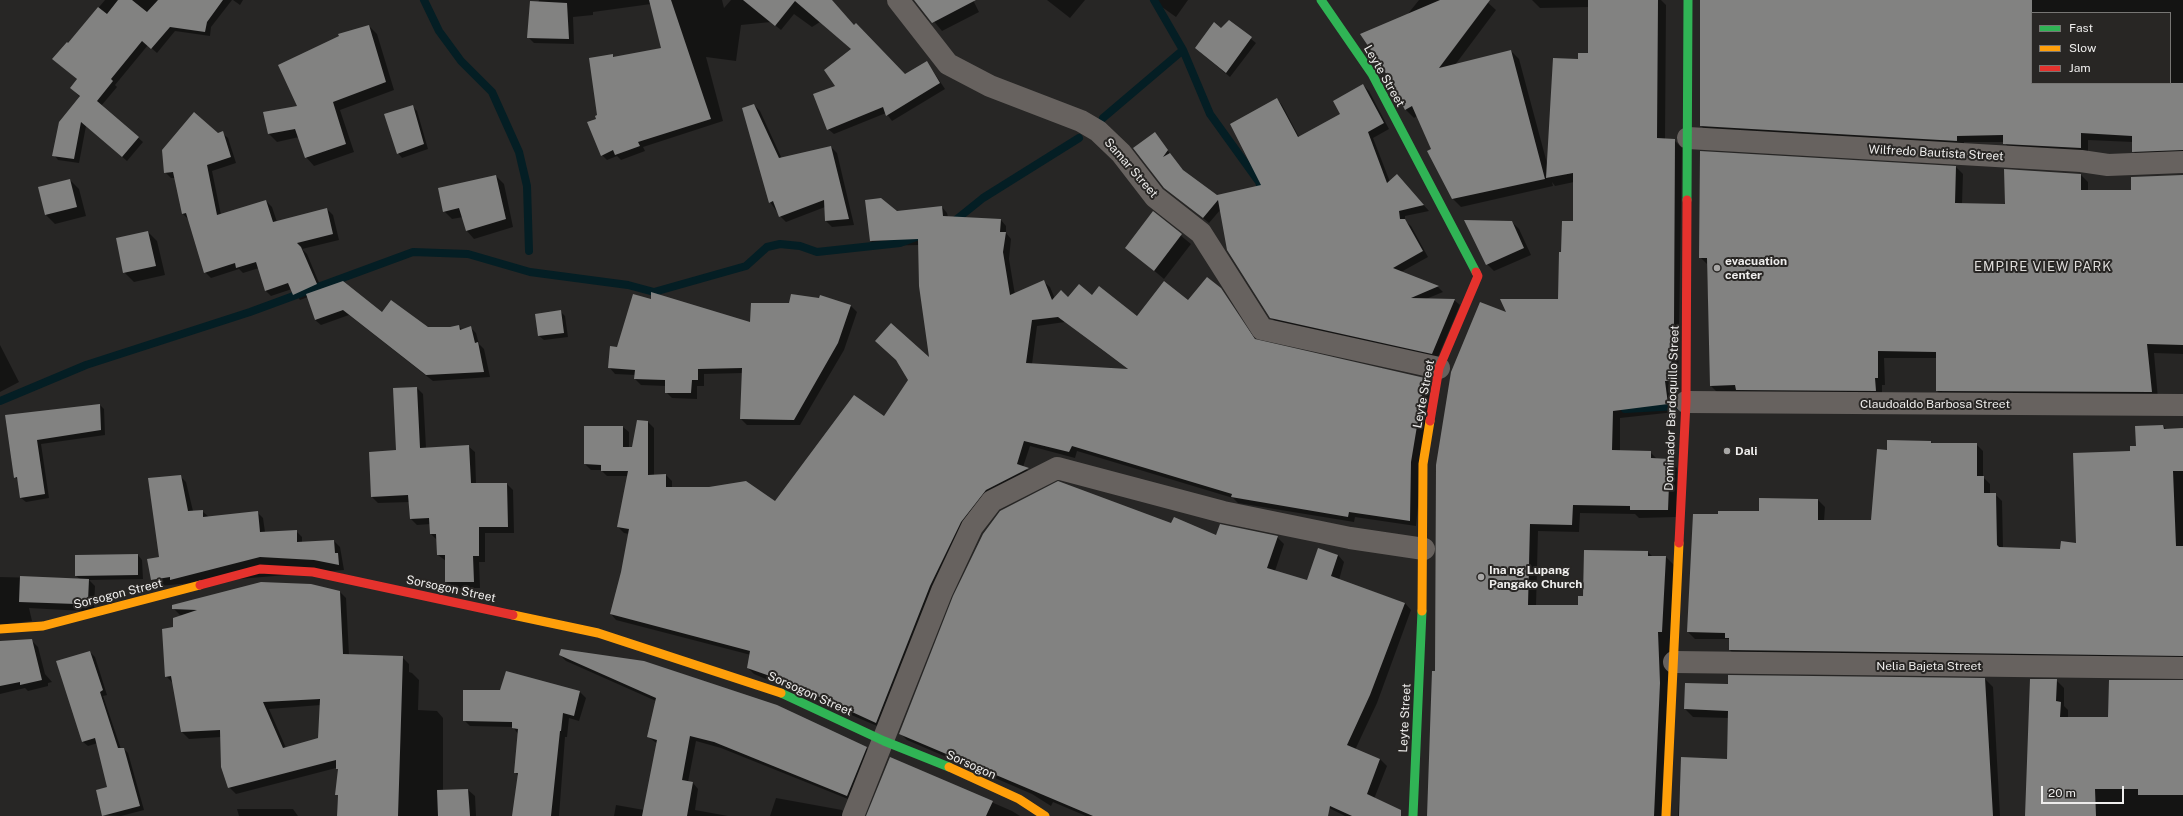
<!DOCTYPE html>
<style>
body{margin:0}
#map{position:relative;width:2183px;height:816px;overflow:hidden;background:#272625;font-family:"Public Sans",sans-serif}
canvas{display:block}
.legend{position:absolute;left:2031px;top:12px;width:140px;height:72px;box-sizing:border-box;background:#282624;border:1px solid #777674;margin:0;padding:5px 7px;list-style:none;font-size:12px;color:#eeedec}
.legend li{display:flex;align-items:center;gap:8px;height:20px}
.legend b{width:20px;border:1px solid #777674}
.scale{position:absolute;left:2041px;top:786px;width:83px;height:18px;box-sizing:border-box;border:2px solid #eeedec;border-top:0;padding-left:5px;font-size:12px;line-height:14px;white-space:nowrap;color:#eeedec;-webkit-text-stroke:3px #282624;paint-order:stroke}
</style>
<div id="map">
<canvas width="2183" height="816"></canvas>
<ul class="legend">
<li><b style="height:5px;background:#30b455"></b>Fast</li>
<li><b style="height:5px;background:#ff9f0a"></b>Slow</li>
<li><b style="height:5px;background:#e5322d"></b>Jam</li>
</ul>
<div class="scale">20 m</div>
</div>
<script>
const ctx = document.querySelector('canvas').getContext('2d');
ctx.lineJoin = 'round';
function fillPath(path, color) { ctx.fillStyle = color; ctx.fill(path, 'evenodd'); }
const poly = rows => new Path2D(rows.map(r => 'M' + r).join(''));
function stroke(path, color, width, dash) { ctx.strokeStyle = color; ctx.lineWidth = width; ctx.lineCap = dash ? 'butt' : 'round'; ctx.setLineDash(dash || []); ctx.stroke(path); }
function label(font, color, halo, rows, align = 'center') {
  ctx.font = font + ' "Public Sans",sans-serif'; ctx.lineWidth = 4; ctx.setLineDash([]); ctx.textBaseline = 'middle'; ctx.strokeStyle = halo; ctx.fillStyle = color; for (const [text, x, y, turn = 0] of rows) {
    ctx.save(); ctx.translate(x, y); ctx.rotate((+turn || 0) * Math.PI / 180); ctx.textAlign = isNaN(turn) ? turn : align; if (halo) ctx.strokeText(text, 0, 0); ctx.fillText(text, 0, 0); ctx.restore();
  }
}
fillPath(poly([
 [105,0,232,0,211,27,210,36,175,31,157,53,148,45,115,85,117,87,101,106,143,142,127,161,86,126,79,163,58,160,54,155,80,97,71,88,78,80,58,63,68,44],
 [233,0,243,0,240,5],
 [539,0,722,0,724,8,731,0,831,0,855,26,905,75,927,62,945,89,892,121,886,113,834,134,828,129,837,86,853,50,820,22,812,27,794,14,781,30,771,22,741,25,736,61,706,57,723,121,643,147,645,151,621,160,617,156,607,160,602,155,597,120,612,55,615,58,662,48,651,4,593,12,593,15,573,17,574,44,534,43,528,37],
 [916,0,973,0,979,12,942,31],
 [1047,0,1085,0,1070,18],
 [1152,0,1188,0,1176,17],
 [1419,0,1485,0,1496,10,1455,65,1511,51,1519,59,1548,167,1579,60,1588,54,1589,7,1540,8,1532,0,1661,0,1666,5,1665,139,1674,140,1682,148,1678,389,1672,389,1675,412,1620,418,1620,451,1650,452,1658,460,1669,460,1677,468,1676,517,1639,518,1635,514,1580,513,1579,532,1538,531,1536,606,1579,606,1584,597,1648,552,1653,557,1666,557,1674,565,1661,816,1428,816,1433,672,1436,672,1437,550,1508,314,1559,300,1562,253,1574,222,1574,182,1555,186,1552,182,1553,186,1461,207,1453,199,1417,116,1414,118,1406,110,1384,68,1407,15],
 [1701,0,2183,0,2183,157,2140,158,2133,151,2133,142,2088,140,2088,155,2011,151,2004,142,1964,142,1964,148,1708,133,1701,126],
 [2032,13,2170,13,2170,83,2032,83],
 [1229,21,1256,43,1230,77,1200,52],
 [369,26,377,34,394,90,340,110,354,152,314,166,306,157,299,137,277,142,269,134,299,107],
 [1363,85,1369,91,1389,129,1373,138,1390,182,1402,181,1429,211,1405,216,1405,221,1411,226,1428,257,1401,272,1438,287,1443,292,1426,299,1454,300,1460,305,1437,359,1277,323,1271,317,1221,209,1209,223,1165,187,1154,133,1185,173,1217,196,1263,186,1277,99,1282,105,1299,137,1342,114],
 [754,105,760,111,782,159,831,147,837,153,854,225,832,227,826,221,825,207,786,222,780,216,770,202],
 [413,107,417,111,428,149,402,158,398,153],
 [222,133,228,138,236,163,212,171,221,215,266,201,272,207,277,222,327,209,333,215,339,240,302,249,307,254,322,290,382,314,428,328,450,328,458,326,463,330,471,328,476,333,479,344,484,349,490,377,433,381,349,315,321,325,315,320,308,297,300,300,292,289,271,296,265,290,259,268,243,273,239,269,211,278,205,272,189,220,183,214,176,178,171,178,165,172,218,134],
 [1701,152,1956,167,1963,174,1962,204,2006,205,2081,175,2088,182,2088,191,2132,191,2183,175,2183,354,2154,353,2158,399,1944,398,1937,391,1937,358,1884,358,1885,385,1882,385,1882,397,1718,393,1711,386,1707,264,1700,257],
 [496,176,504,184,513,227,474,239,467,231,463,217,452,219,444,211],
 [70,180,79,189,86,216,55,224,46,215,39,188],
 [942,207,947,213,948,217,1001,220,1006,226,1006,233,1011,239,1009,259,1015,295,1044,282,1050,287,1055,299,1092,296,1137,318,1220,289,1257,341,1424,379,1430,384,1416,526,1355,517,1354,522,1238,503,1233,498,1077,451,1075,458,1030,446,1023,467,1033,474,992,496,882,728,754,674,748,668,751,655,616,620,611,614,622,572,629,534,624,533,618,527,628,476,607,476,601,470,591,470,585,464,623,427,629,432,629,448,633,448,638,421,648,422,654,428,654,476,666,475,672,481,672,488,775,502,884,418,930,360,919,245,876,246,871,241,897,212],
 [1065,322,1129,370,1032,364,1037,326],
 [1153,213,1191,244,1164,279,1126,247],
 [1512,222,1519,229,1531,255,1494,271,1487,264],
 [148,232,157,241,165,275,134,282,124,272],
 [821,296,851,306,857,312,844,350,800,425,747,425,741,419,743,373,704,374,704,386,697,386,697,399,672,398,666,392,666,386,641,385,635,379,635,375,615,374,609,367,618,348,751,323,790,304,820,299],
 [560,311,565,316,568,337,544,340,539,336],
 [0,340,0,345,19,382,0,392],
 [417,388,423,394,426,448,468,446,475,452,476,484,507,484,513,490,514,533,485,533,485,562,479,562,480,588,452,588,446,582,446,561,438,555,437,540,431,534,431,524,417,525,411,519,410,502,378,503,372,497,397,451],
 [100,405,104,409,105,435,41,444,49,498,26,502,21,498,19,481,15,477,6,416],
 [2163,426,2167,430,2183,429,2183,662,1736,657,1730,650,1729,639,1695,639,1688,632,1694,515,1760,512,1818,500,1825,507,1824,521,1872,521,1888,451,1931,442,1933,444,1976,444,1983,451,1983,477,1990,484,1990,494,1995,494,2002,501,2003,548,2061,550,2077,544,2131,452],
 [180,476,186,482,193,511,202,511,209,517,257,512,263,518,265,532,296,531,302,537,302,542,334,541,340,547,344,570,158,586,152,580,149,559,160,558],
 [1172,525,1216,536,1277,537,1284,544,1275,571,1307,582,1338,555,1344,562,1339,580,1405,603,1411,610,1377,703,1355,750,1380,759,1387,766,1374,799,1392,816,1345,816,1329,808,1326,816,1086,816,1053,802,1051,806,1032,794,907,740,900,733],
 [138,555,142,560,143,579,89,580,95,586,94,608,83,611,29,608,32,621,0,625,0,577,80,579,76,576],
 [339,591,346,598,349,655,402,657,409,664,409,672,412,673,419,680,418,710,437,711,443,718,443,791,468,790,475,796,476,816,337,816,339,770,336,768,236,794,229,787,221,737,189,739,182,732,173,683,166,676,175,628,181,616,173,608],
 [321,705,319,739,286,748,269,709],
 [31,640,38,647,45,674,52,682,48,683,48,686,28,691,25,688,0,694,0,642],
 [90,652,95,657,107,695,103,696,121,749,124,749,128,753,144,810,121,816,103,815,108,788,98,743,88,746,83,742,57,662],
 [560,655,866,748,872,753,853,801,721,748,696,741,688,782,693,783,698,789,695,810,728,816,614,816,616,805,644,810,658,744,648,737,656,701,566,661],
 [1985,679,1993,687,2000,816,1678,816,1682,758,1728,760,1729,718,1693,717,1685,709,1729,685],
 [2056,680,2064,688,2064,706,2068,710,2068,718,2109,718,2183,703,2183,816,2027,816],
 [580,692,586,698,579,721,569,718,567,737,565,737,559,816,513,816,518,776,515,772,518,734,513,727,470,726,464,720],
 [890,758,1012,811,1020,816,868,816],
 [776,798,842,810,848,816,770,816],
 [237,809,293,809,298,816,239,816]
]), '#0007');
stroke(poly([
 [424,0,439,31,461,61,492,92,519,152,527,186,529,251],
 [1154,0,1183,50,1210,114,1259,182,1264,195],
 [1103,118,1183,50],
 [952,223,983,198,1079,138],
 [0,401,86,365,250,312,413,252,468,254,530,272,628,285,654,292,746,266,767,247,780,244,800,246,817,252,900,243,919,236],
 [1625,409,1678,406]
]), '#041e24', 8);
fillPath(poly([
 [118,0,132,0,147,12,158,0,223,0,207,22,205,32,170,27,151,49,142,41,111,79,113,81,97,101,139,137,122,157,81,122,74,159,52,156,59,122,80,96,70,88,77,79,52,59,67,42,68,43,98,7,107,14],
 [649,0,671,0,711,119,638,142,640,146,615,155,613,150,601,156,587,122,596,119,595,116,597,115,589,58,613,54,613,57,661,48],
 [743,0,832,0,854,25,856,23,905,74,927,61,940,83,886,116,883,107,827,130,813,94,835,86,824,70,851,49,795,1,775,26],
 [914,0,976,0,932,23],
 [1440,0,1490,0,1439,68,1511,50,1545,179,1452,199,1427,151,1431,149,1412,106,1405,110,1383,68,1360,34],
 [1588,0,1658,0,1657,138,1675,139,1674,322,1670,381,1665,381,1668,404,1613,411,1612,450,1651,451,1651,458,1670,459,1668,510,1630,510,1630,506,1573,505,1572,525,1530,524,1528,605,1578,605,1578,596,1583,596,1584,550,1648,551,1648,556,1666,556,1662,632,1658,632,1660,683,1654,816,1427,816,1432,671,1435,671,1436,465,1451,372,1480,302,1506,312,1500,299,1558,299,1559,252,1561,252,1562,221,1573,221,1573,173,1546,178,1553,58,1578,59,1578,53,1588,53],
 [1700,0,2032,0,2032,83,2183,83,2183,150,2132,152,2132,136,2081,133,2081,148,2003,144,2003,135,1957,136,1957,141,1700,126],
 [530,1,567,3,569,39,527,38],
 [1229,20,1252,37,1226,73,1195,48,1214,22,1221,28],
 [369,25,386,82,333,102,346,144,305,158,295,129,268,134,263,112,297,106,278,65,339,36,338,34],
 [1363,84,1384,123,1368,132,1387,183,1397,174,1424,205,1399,211,1400,219,1405,219,1423,251,1393,268,1439,286,1411,298,1455,299,1432,354,1270,318,1227,250,1218,200,1203,218,1164,188,1133,148,1155,132,1168,150,1163,157,1170,153,1183,170,1217,195,1261,185,1230,124,1277,98,1298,137,1340,114,1333,101],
 [754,104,779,158,831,146,849,219,825,221,824,200,779,217,773,201,769,203,742,108],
 [413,105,424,144,397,154,384,114],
 [194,112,218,133,223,131,231,157,207,165,217,215,266,200,273,222,327,208,333,234,297,243,301,247,317,284,293,295,288,283,265,291,256,262,236,268,235,263,204,273,186,213,182,214,173,172,164,173,162,150],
 [1700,151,1956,166,1955,203,2005,204,2004,169,2081,174,2081,190,2131,190,2131,177,2183,175,2183,345,2147,344,2152,392,1936,391,1936,352,1878,351,1878,378,1875,378,1876,391,1736,390,1735,385,1710,386,1707,258,1699,258],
 [496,175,506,219,466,231,459,208,443,212,438,188],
 [70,179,77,207,45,215,38,187],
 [881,198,897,211,942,206,943,216,1001,219,1000,232,1006,232,1003,252,1010,295,1044,280,1052,300,1061,290,1068,297,1079,284,1092,295,1099,286,1137,316,1164,281,1188,300,1207,277,1221,288,1255,339,1425,378,1411,462,1410,521,1349,512,1348,517,1231,497,1232,494,1072,446,1069,452,1024,441,1017,464,1029,468,986,490,961,522,930,586,876,723,787,682,747,668,750,651,610,614,621,572,629,529,617,527,628,471,601,471,601,465,584,464,584,426,623,426,623,447,632,447,637,420,648,421,648,475,666,474,666,487,709,487,746,481,775,501,854,395,884,416,908,380,896,360,875,341,891,323,929,357,919,286,918,239,870,241,865,200],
 [1058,317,1104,351,1128,369,1026,363,1032,320],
 [1153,211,1182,234,1154,271,1125,248],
 [1464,220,1512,221,1524,248,1486,265],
 [148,231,156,266,123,273,116,238],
 [343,281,382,312,391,300,428,327,450,327,459,325,460,330,471,326,475,343,478,342,484,372,426,375,343,310,315,320,306,294],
 [651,292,750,322,751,303,789,303,791,294,819,298,820,295,851,305,838,343,794,420,740,419,742,368,698,369,698,380,692,380,691,393,665,393,665,380,634,379,635,370,608,368,610,346,617,347,633,294,651,299],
 [561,310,564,333,538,336,535,314],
 [417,387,420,448,469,445,471,483,507,483,508,527,479,527,479,556,473,556,474,582,445,582,445,555,437,555,436,534,430,534,429,518,410,519,408,495,371,497,369,452,396,450,393,388],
 [100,404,101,430,37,440,45,494,20,498,17,477,14,478,5,415],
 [2163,425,2164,429,2183,428,2183,471,2173,471,2176,546,2183,546,2183,656,1729,650,1729,638,1725,638,1725,633,1687,632,1693,514,1718,514,1718,511,1759,511,1759,498,1818,499,1818,520,1871,520,1877,449,1887,450,1887,440,1931,441,1931,443,1977,443,1977,476,1984,476,1984,493,1996,493,1997,545,1999,547,2060,549,2061,541,2076,543,2073,453,2130,451,2130,446,2136,446,2135,426],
 [181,475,188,511,203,510,203,517,258,511,260,532,297,530,297,542,334,540,335,553,338,553,339,565,314,560,260,557,170,580,170,577,151,580,147,559,159,557,148,478],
 [1058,481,1171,523,1174,517,1216,535,1220,524,1278,536,1267,568,1307,580,1318,548,1338,555,1331,576,1405,603,1370,695,1347,745,1380,759,1367,794,1401,810,1401,816,1352,816,1330,806,1328,816,1093,816,899,734,953,596,983,534,1000,511],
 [138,554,138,575,75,576,75,555],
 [20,576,89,579,88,601,76,604,19,602],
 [261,582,311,584,340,591,343,654,403,656,398,816,337,816,338,795,335,795,338,769,336,769,336,760,228,788,221,767,220,730,181,732,171,676,165,677,162,629,173,627,173,618,197,610,172,609,172,605],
 [320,699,318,738,283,748,263,702],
 [32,639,42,680,20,685,20,682,0,686,0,641],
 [561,649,644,661,777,705,867,747,847,796,714,742,690,736,682,780,693,782,687,816,642,816,657,740,647,737,656,698,559,655],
 [90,651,103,690,100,692,118,748,124,748,140,806,102,816,96,790,107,787,95,738,82,742,56,661],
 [506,671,580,691,574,716,563,713,561,731,560,731,551,816,512,816,518,773,514,773,518,729,512,728,512,722,463,721,463,690,500,690],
 [1728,675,1985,678,1993,816,1679,816,1681,757,1727,759,1728,711,1684,709,1685,683,1728,684],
 [2030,679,2057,679,2056,701,2061,702,2060,717,2108,717,2109,680,2183,680,2183,795,2138,795,2138,789,2095,789,2096,816,2025,816],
 [890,757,993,801,986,816,866,816],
 [468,789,470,816,438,816,437,790]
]), '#828281');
stroke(poly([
 [898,0,948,64,990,86,1081,121,1098,131,1121,153,1155,197,1201,233,1262,329,1439,368],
 [1688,138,2081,161,2108,165,2183,162],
 [1686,402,2183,405],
 [1674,662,2183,668],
 [853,816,942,591,972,527,992,501,1057,468,1223,512,1350,538,1424,549]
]), '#67625f', 22);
stroke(poly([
 [1321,0,1372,74,1476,272],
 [1687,200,1688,0],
 [781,693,884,741,949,767],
 [1413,816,1422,611]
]), '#30b455', 9);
stroke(poly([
 [1422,611,1423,464,1430,421],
 [513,615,598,633,781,693],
 [0,629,43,626,200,585],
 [949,767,1019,799,1045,816],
 [1666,816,1679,543]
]), '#ff9f0a', 9);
stroke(poly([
 [1430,421,1439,368,1478,276,1476,272],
 [1679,543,1686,402,1687,200],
 [200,585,260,569,313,572,513,615]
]), '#e5322d', 9);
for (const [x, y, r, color] of [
 [1717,268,4,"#a8a7a6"],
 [1727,451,4,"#a8a7a6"],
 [1481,577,4,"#a8a7a6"]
]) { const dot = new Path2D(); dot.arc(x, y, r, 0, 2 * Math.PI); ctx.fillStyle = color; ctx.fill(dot); stroke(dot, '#282624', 1.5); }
label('12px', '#eeedec', '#282624', [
 ["Leyte Street",1384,76,60],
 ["Wilfredo Bautista Street",1936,153,3],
 ["Samar Street",1131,168,49],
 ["Leyte Street",1424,394,-79],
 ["Claudoaldo Barbosa Street",1935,404],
 ["Dominador Bardoquillo Street",1672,408,-88],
 ["Sorsogon Street",451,589,12],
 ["Sorsogon Street",118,594,-14],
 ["Nelia Bajeta Street",1929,666],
 ["Sorsogon Street",810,694,24],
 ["Leyte Street",1405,718,-87],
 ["Sorsogon",971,765,24]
]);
label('bold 12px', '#eeedec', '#282624', [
 ["evacuation",1725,261],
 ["center",1725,275],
 ["Dali",1735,451],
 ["Ina ng Lupang",1489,570],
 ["Pangako Church",1489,584]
], 'left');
ctx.letterSpacing = '1px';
label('13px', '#dfdddb', '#282624', [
 ["EMPIRE VIEW PARK",2043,267]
]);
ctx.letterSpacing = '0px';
</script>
